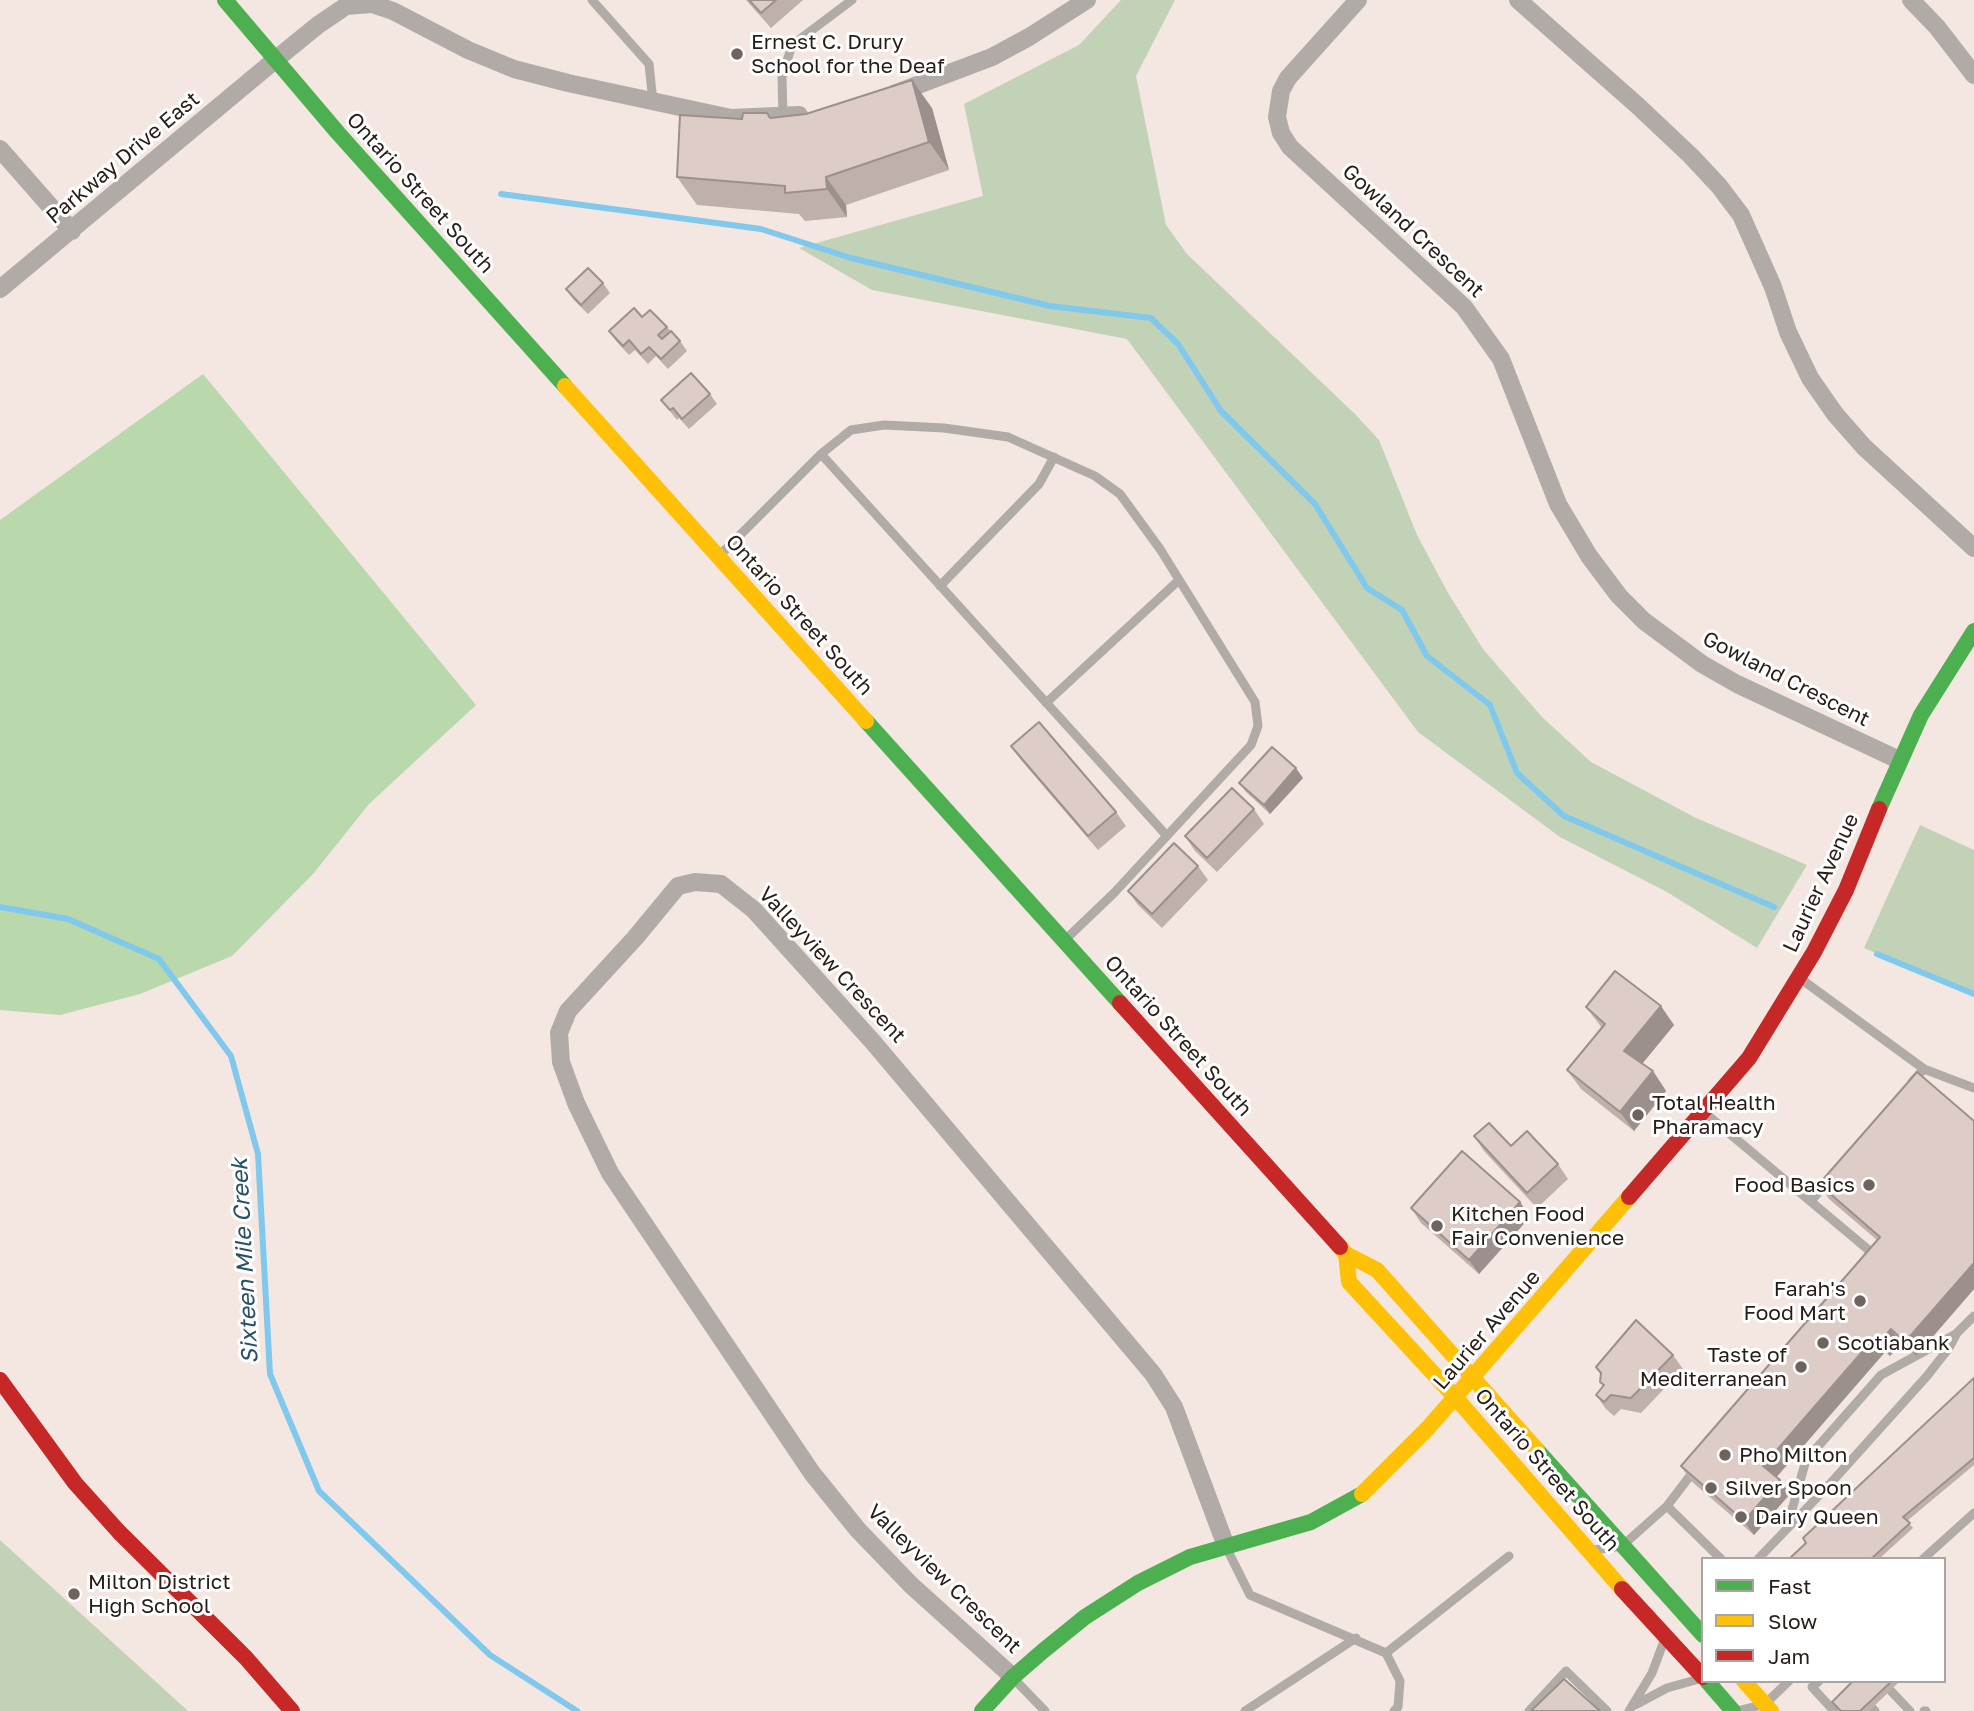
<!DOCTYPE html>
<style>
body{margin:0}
#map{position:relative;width:1974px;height:1711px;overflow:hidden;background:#f4e6e0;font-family:"Golos Text",sans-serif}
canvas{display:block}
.legend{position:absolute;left:1701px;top:1557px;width:245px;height:126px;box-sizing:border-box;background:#fff;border:2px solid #a9a5a3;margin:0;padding:9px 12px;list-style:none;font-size:21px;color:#281d18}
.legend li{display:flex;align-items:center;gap:14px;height:35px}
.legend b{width:35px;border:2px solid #a9a5a3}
</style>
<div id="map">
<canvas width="1974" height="1711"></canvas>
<ul class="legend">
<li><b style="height:9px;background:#4caf50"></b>Fast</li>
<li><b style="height:9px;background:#ffc107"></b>Slow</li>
<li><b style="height:9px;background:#c62828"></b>Jam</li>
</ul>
</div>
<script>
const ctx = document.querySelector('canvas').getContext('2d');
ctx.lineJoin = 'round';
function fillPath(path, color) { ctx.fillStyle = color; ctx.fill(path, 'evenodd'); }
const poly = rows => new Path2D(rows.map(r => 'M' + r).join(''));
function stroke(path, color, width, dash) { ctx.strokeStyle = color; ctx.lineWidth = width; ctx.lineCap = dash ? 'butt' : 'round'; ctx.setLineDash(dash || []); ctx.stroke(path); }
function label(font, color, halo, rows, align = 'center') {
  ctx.font = font + ' "Golos Text",sans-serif'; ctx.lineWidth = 6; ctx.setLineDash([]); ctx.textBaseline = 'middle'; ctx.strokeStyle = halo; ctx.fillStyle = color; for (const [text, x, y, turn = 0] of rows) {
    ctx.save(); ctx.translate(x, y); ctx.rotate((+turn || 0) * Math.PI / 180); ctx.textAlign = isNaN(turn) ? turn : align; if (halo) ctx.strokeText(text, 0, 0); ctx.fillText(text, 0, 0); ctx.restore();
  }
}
fillPath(poly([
 [1121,0,1175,0,1136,76,1166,225,1187,254,1356,415,1379,440,1417,535,1448,593,1483,649,1542,717,1591,762,1696,818,1807,865,1757,948,1667,892,1560,837,1418,732,1127,339,872,290,799,248,983,196,964,104,1079,45],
 [1920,825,1974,850,1974,994,1864,948],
 [0,1540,188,1711,0,1711]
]), '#c2d2b6');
fillPath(poly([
 [203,374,476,705,369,804,313,874,232,956,140,994,60,1015,0,1010,0,520]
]), '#b9d8ac');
stroke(poly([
 [501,194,761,229,851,258,1050,306,1151,318,1178,344,1221,411,1315,504,1367,588,1402,610,1427,656,1490,705,1517,773,1564,816,1774,907],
 [0,907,68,919,159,959,231,1056,258,1154,270,1374,319,1491,490,1655,577,1711],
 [1877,954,1974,994]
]), '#80c9ec', 6);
stroke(poly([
 [592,0,649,64,653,102],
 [783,117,782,77,792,45,852,0],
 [821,454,1167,836],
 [720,555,821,454,851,430,884,425,944,428,1008,437,1095,476,1120,494,1160,549,1255,702,1258,726,1251,745,1114,893,1067,938],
 [940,586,1039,484,1054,457],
 [1046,703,1179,580],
 [1801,979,1924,1069,1912,1082],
 [1924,1069,1974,1088],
 [1705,1113,1877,1257],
 [1811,1201,1828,1181],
 [1667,1506,1721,1559],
 [1788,1524,1806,1460,1881,1375,1956,1334],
 [1226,1547,1250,1595,1386,1653,1400,1681,1398,1707,1394,1711],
 [1594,1550,1622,1546,1667,1506,1696,1468],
 [1758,1559,1829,1485,1927,1376,1949,1348,1957,1333,1974,1316],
 [1923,1559,1974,1513],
 [1386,1653,1509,1556],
 [1014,1679,1045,1711],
 [1819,1681,1812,1687,1834,1711],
 [1891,1691,1910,1711],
 [1635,1705,1667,1688,1699,1679],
 [1872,1708,1875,1711],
 [1245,1711,1356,1638],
 [1529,1711,1566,1671,1607,1711],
 [1629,1711,1652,1673,1664,1641],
 [1737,1711,1765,1704,1789,1681],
 [1924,1711,1926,1711]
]), '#b1aba7', 9);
stroke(poly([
 [1358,0,1288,78,1281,91,1277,117,1281,133,1290,147,1464,307,1501,359,1558,504,1589,556,1619,596,1644,621,1702,664,1737,684,1899,760],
 [1518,0,1638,106,1691,156,1719,186,1741,215,1773,287,1788,332,1810,378,1835,414,1864,447,1974,548],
 [1911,0,1937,27,1974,75],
 [894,94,992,57,1029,37,1087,0],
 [0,149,72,231],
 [0,289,275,60,318,25,346,6,372,4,393,11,468,50,514,69,568,83,731,118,799,115],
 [1013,1677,911,1585,858,1530,812,1473,610,1173,576,1103,561,1062,559,1033,568,1011,635,938,678,886,695,882,721,884,754,910,873,1042,1153,1374,1174,1407,1226,1546]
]), '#b1aba7', 18);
stroke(poly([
 [225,0,338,133,565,386],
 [866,721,1120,1003],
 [1879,809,1921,715,1974,631],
 [1537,1450,1703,1635],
 [1707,1681,1733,1711],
 [982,1711,1013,1677,1043,1651,1085,1617,1138,1583,1190,1557,1311,1522,1362,1494]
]), '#4caf50', 16);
stroke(poly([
 [565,386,866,721],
 [1340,1247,1346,1254,1377,1270,1537,1450],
 [1346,1254,1349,1282,1456,1398,1622,1589],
 [1362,1494,1428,1428,1629,1197],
 [1744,1681,1771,1711]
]), '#ffc107', 16);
stroke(poly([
 [1120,1003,1340,1247],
 [1629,1197,1749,1058,1814,952,1846,890,1879,809],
 [0,1380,75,1483,119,1532,246,1658,292,1711],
 [1622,1589,1703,1677]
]), '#c62828', 16);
fillPath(poly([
 [746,0,803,0,771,28],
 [932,108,949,170,846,205,847,217,805,221,799,214,697,205,677,177,742,119,767,113,771,118],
 [603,283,610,293,588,314,573,299,566,289],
 [642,317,667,327,680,341,687,351,668,369,656,356,648,364,635,350,629,355,616,341,609,331],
 [710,394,717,404,689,429,679,418,677,420,661,400],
 [1011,746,1116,812,1126,826,1098,850,1021,760],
 [1303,778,1270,814,1246,792,1239,783],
 [1254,809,1264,824,1217,872,1195,851,1185,836],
 [1198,866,1208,880,1162,928,1138,905,1128,891],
 [1586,1007,1674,1025,1642,1064,1653,1071,1666,1091,1634,1131,1581,1089,1567,1070,1602,1028],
 [1974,1121,1974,1289,1916,1356,1901,1344,1890,1356,1885,1352,1776,1477,1790,1494,1754,1535,1691,1481,1681,1466,1877,1240,1829,1199,1819,1184],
 [1474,1136,1511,1146,1558,1164,1568,1179,1537,1208,1484,1151],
 [1520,1202,1530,1217,1479,1274,1421,1223,1411,1208],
 [1673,1355,1683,1369,1641,1413,1621,1409,1614,1416,1606,1409,1596,1395,1603,1386,1600,1382],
 [1974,1378,1974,1465,1907,1521,1913,1528,1879,1559,1790,1559],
 [1853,1681,1900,1681,1869,1711,1840,1711,1832,1702]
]), '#bfb0aa');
fillPath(poly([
 [912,80,932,108,949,170,929,142],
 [826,177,846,205,847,217,827,189],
 [1296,768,1303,778,1270,814,1264,805],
 [1661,1006,1674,1025,1637,1070,1624,1051],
 [1653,1071,1666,1091,1634,1131,1620,1112],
 [1520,1202,1530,1217,1479,1274,1469,1260],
 [1974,1263,1974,1289,1916,1356,1905,1342],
 [1891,1329,1901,1344,1890,1356,1880,1342],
 [1875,1337,1885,1352,1774,1480,1763,1466],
 [1780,1480,1790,1494,1754,1535,1744,1521]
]), '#9b908b');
const building = poly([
 [749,0,776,0,761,13,749,0],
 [912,80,929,142,826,177,827,189,785,193,785,186,677,177,680,115,742,119,743,113,767,113,770,118,806,114,912,80],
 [588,268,603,283,581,305,566,289,588,268],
 [634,308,642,317,650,310,667,327,658,335,662,339,671,331,680,341,661,359,649,347,641,354,629,340,623,346,609,331,634,308],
 [691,373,710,394,682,419,673,408,670,410,661,400,691,373],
 [1039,722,1116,812,1088,836,1011,746,1039,722],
 [1272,747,1296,768,1264,805,1239,783,1272,747],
 [1232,788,1254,809,1207,858,1185,836,1232,788],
 [1174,843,1198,866,1152,914,1128,891,1174,843],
 [1615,971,1661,1006,1624,1051,1653,1071,1620,1112,1567,1070,1605,1024,1586,1007,1615,971],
 [1917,1072,1974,1121,1974,1263,1905,1342,1891,1329,1880,1342,1875,1337,1763,1466,1780,1480,1744,1521,1681,1466,1880,1237,1819,1184,1917,1072],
 [1489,1123,1511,1146,1527,1131,1558,1164,1527,1193,1474,1136,1489,1123],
 [1462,1151,1520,1202,1469,1260,1411,1208,1462,1151],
 [1636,1320,1673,1355,1631,1398,1611,1395,1604,1402,1596,1395,1604,1385,1600,1382,1601,1373,1596,1367,1636,1320],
 [1974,1378,1974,1458,1903,1517,1910,1523,1871,1559,1789,1559,1806,1543,1803,1538,1974,1378],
 [1564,1679,1600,1711,1531,1711,1564,1679],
 [1853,1681,1892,1681,1860,1711,1841,1711,1832,1702,1853,1681]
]);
fillPath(building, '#decdc6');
stroke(building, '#9b908b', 2);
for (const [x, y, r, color] of [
 [737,54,7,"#6f635e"],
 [1638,1115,7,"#6f635e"],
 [1869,1185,7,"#6f635e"],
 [1437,1226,7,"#6f635e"],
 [1860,1301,7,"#6f635e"],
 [1823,1343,7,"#6f635e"],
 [1801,1367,7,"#6f635e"],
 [1725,1455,7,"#6f635e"],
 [1711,1488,7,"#6f635e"],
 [1741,1517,7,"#6f635e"],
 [74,1594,7,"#6f635e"]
]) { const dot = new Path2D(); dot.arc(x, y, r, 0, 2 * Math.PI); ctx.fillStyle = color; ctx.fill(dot); stroke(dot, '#fff', 2.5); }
label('21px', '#281d18', '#fff', [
 ["Ernest C. Drury",751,42],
 ["School for the Deaf",751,66],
 ["Total Health",1652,1103],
 ["Pharamacy",1652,1127],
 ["Food Basics",1855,1185,"right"],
 ["Kitchen Food",1451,1214],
 ["Fair Convenience",1451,1238],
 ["Farah's",1846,1289,"right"],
 ["Food Mart",1846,1313,"right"],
 ["Scotiabank",1837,1343],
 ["Taste of",1787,1355,"right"],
 ["Mediterranean",1787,1379,"right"],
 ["Pho Milton",1739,1455],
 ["Silver Spoon",1725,1488],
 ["Dairy Queen",1755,1517],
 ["Milton District",88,1582],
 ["High School",88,1606]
], 'left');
label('21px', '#281d18', '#fff', [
 ["Parkway Drive East",123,158,-40],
 ["Ontario Street South",420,193,48],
 ["Gowland Crescent",1413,231,43],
 ["Ontario Street South",799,615,48],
 ["Gowland Crescent",1786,679,27],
 ["Laurier Avenue",1821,883,-65],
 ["Valleyview Crescent",832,965,47],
 ["Ontario Street South",1178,1036,48],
 ["Laurier Avenue",1487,1330,-49],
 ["Ontario Street South",1547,1470,49],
 ["Valleyview Crescent",944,1579,44]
]);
label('italic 23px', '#265269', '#fff', [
 ["Sixteen Mile Creek",245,1261,-93]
]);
</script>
